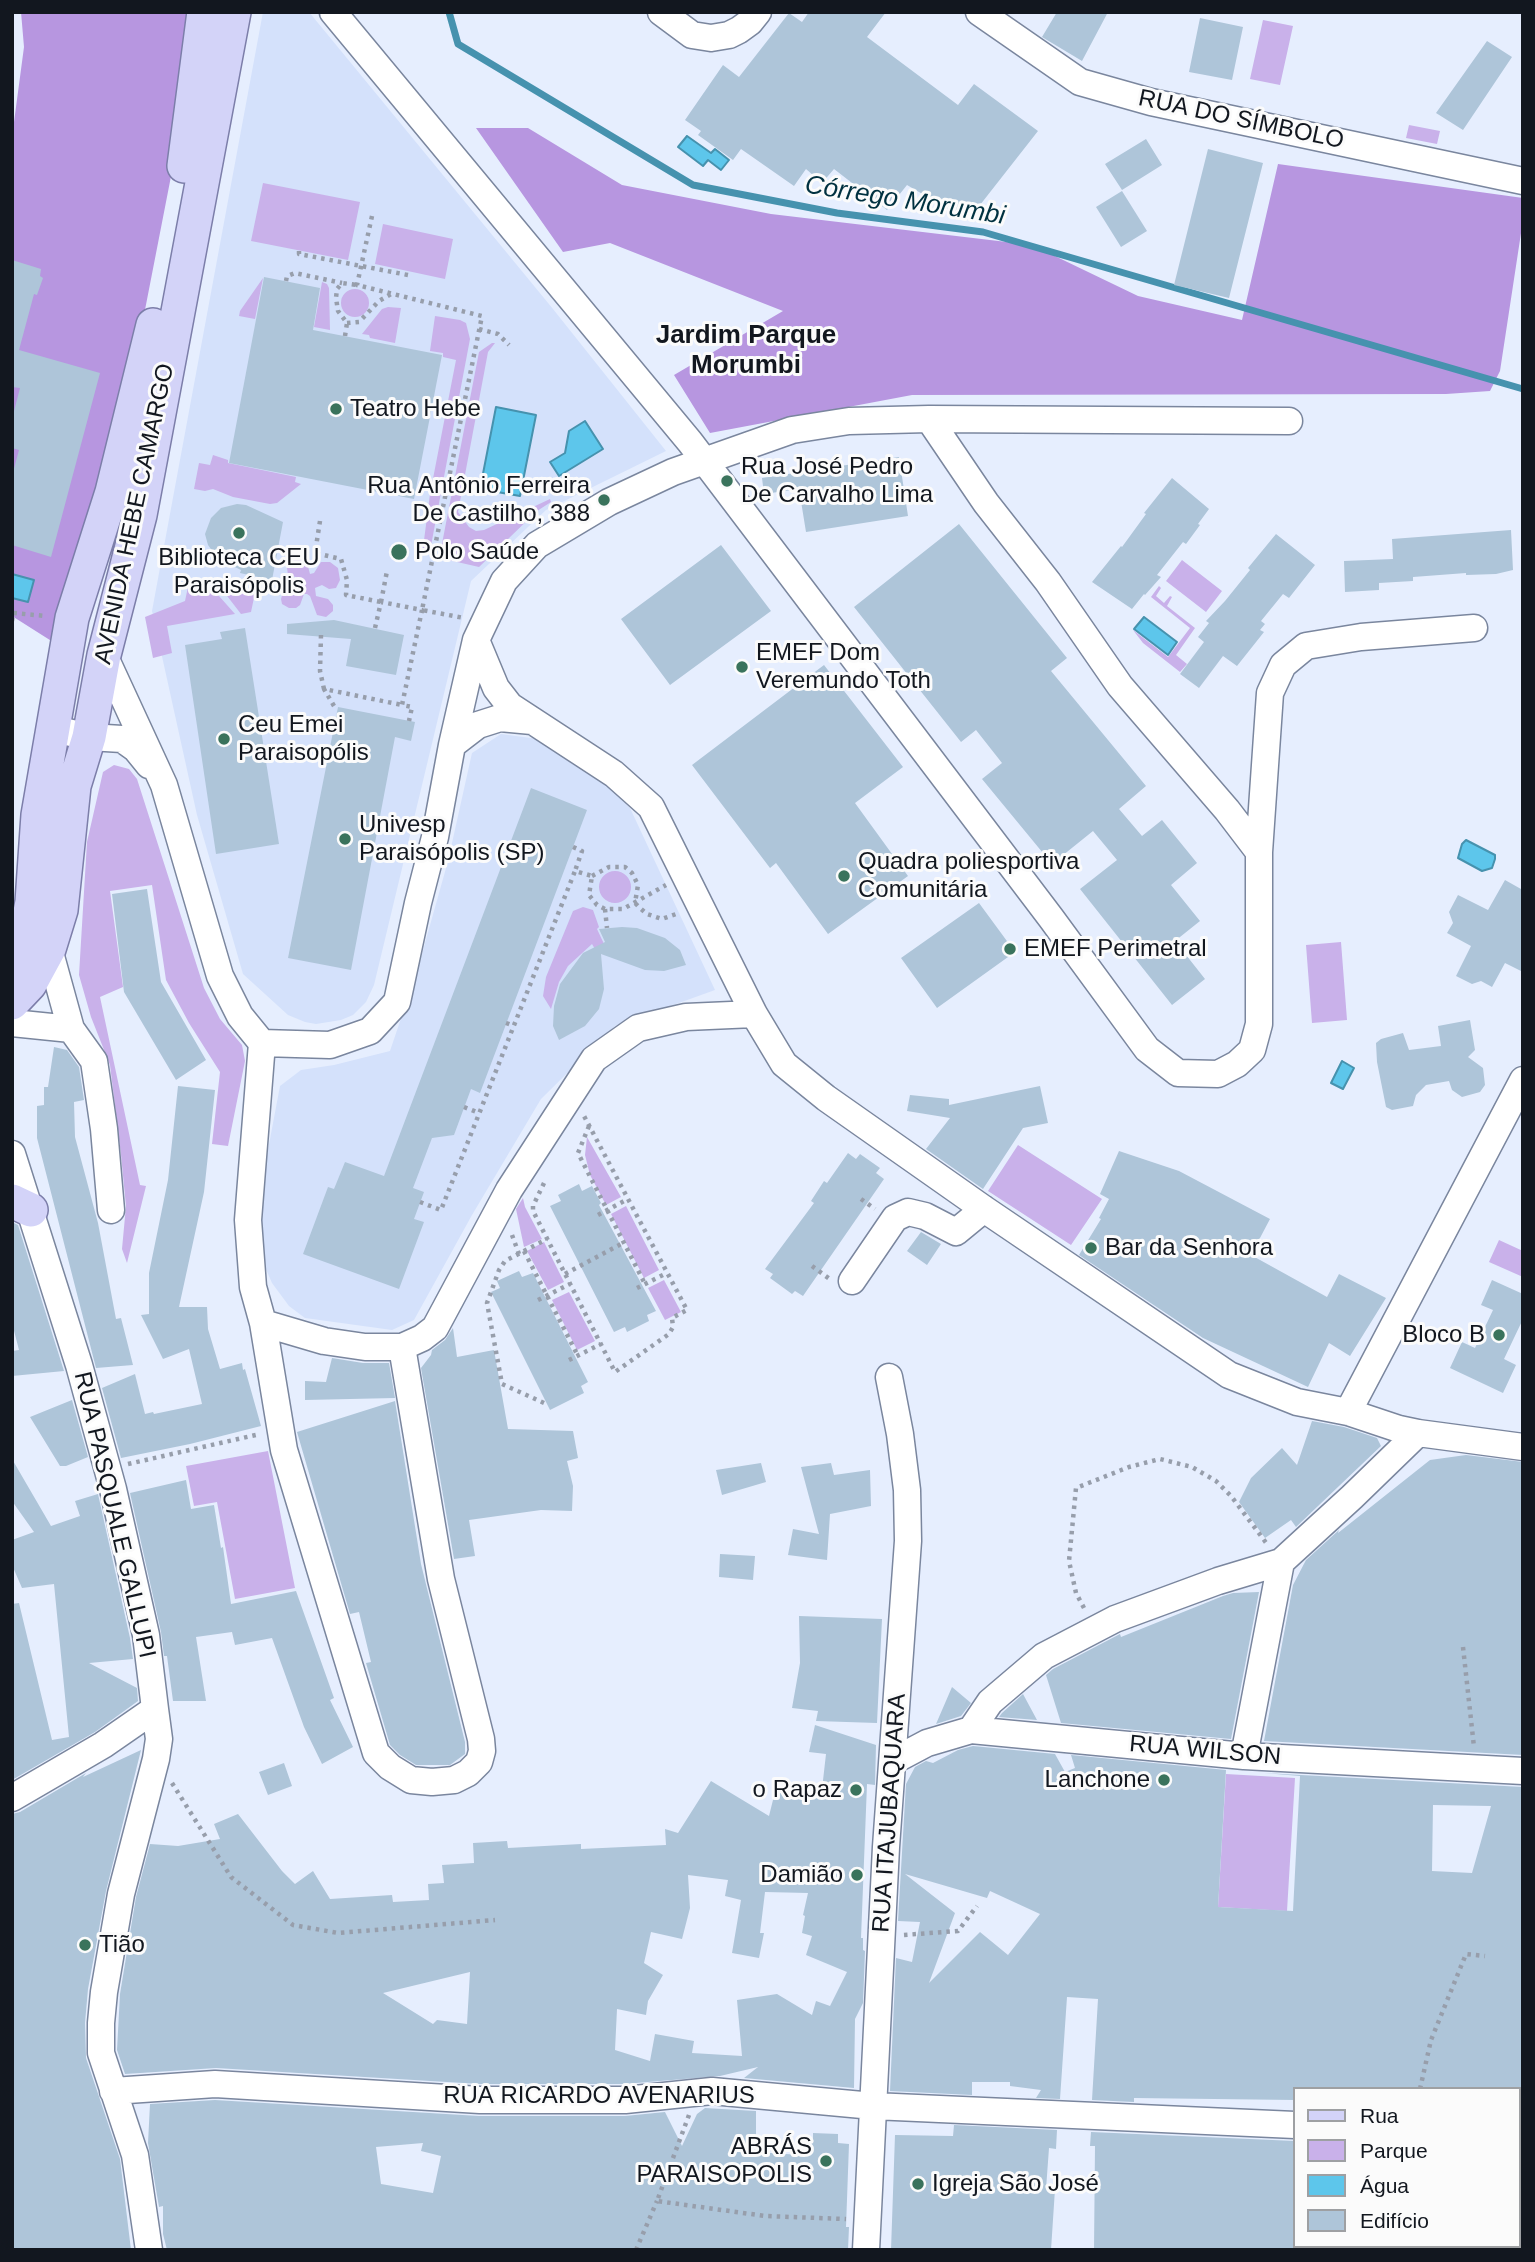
<!DOCTYPE html>
<meta charset="utf-8">
<style>
body{margin:0}
#map{position:relative;width:1535px;height:2262px;overflow:hidden;background:#e6eefe;font-family:Arial,sans-serif}
canvas{display:block}
.frame{position:absolute;inset:0;border:14px solid #12171f;pointer-events:none}
.legend{position:absolute;left:1293px;top:2087px;width:228px;height:161px;box-sizing:border-box;background:#fbfbfb;border:2px solid #9ea0a3;margin:0;padding:9px 12px;list-style:none;font-size:21px;color:#12171f}
.legend li{display:flex;align-items:center;gap:14px;height:35px}
.legend b{width:35px;border:2px solid #9ea0a3}
</style>
<div id="map">
<canvas width="1535" height="2262"></canvas>
<div class="frame"></div>
<ul class="legend">
<li><b style="height:9px;background:#d3d3f8"></b>Rua</li>
<li><b style="height:19px;background:#c9b1ea"></b>Parque</li>
<li><b style="height:19px;background:#5dc6eb"></b>Água</li>
<li><b style="height:19px;background:#aec5d9"></b>Edifício</li>
</ul>
</div>
<script>
const ctx = document.querySelector('canvas').getContext('2d');
ctx.lineJoin = 'round';
function fillPath(path, color) { ctx.fillStyle = color; ctx.fill(path, 'evenodd'); }
const poly = rows => new Path2D(rows.map(r => 'M' + r).join(''));
function stroke(path, color, width, dash) { ctx.strokeStyle = color; ctx.lineWidth = width; ctx.lineCap = dash ? 'butt' : 'round'; ctx.setLineDash(dash || []); ctx.stroke(path); }
function label(font, color, halo, rows, align = 'center') {
  ctx.font = font + ' Arial,sans-serif'; ctx.lineWidth = 6; ctx.setLineDash([]); ctx.textBaseline = 'middle'; ctx.strokeStyle = halo; ctx.fillStyle = color; for (const [text, x, y, turn = 0] of rows) {
    ctx.save(); ctx.translate(x, y); ctx.rotate((+turn || 0) * Math.PI / 180); ctx.textAlign = isNaN(turn) ? turn : align; if (halo) ctx.strokeText(text, 0, 0); ctx.fillText(text, 0, 0); ctx.restore();
  }
}
fillPath(poly([
 [263,12,309,12,553,309,666,451,546,510,471,581,374,985,366,1002,353,1015,341,1020,316,1024,305,1022,288,1015,243,974,197,815,152,611],
 [501,734,538,739,583,763,630,808,715,990,615,1026,541,1099,472,1215,414,1320,392,1330,305,1318,289,1306,272,1283,262,1260,262,1216,267,1155,280,1086,301,1070,334,1065,390,1051,418,968,448,861,472,753]
]), '#d4e1fb');
fillPath(poly([
 [1263,20,1293,26,1280,85,1250,79],
 [1409,125,1440,131,1437,144,1406,138],
 [263,183,360,202,348,260,251,241],
 [383,224,453,239,445,279,375,264],
 [263,278,255,319,239,316,240,311],
 [322,282,327,284,329,288,330,330,314,327],
 '341 303a14 14 0 1 1 28 0a14 14 0 1 1-28 0Z',
 [388,307,401,308,395,343,370,338,369,335,362,334,382,309],
 [435,316,460,320,466,323,470,339,430,551,423,548,430,494,456,360,443,357,443,353,430,351],
 [492,343,495,343,488,352,458,512,469,527,476,531,484,530,550,499,551,502,537,511,479,567,444,559,440,554,479,352],
 [213,455,228,460,228,463,296,477,295,482,301,484,277,503,270,504,233,497,213,489,205,491,194,489,199,463,210,465],
 [297,552,305,555,310,574,314,573,321,562,330,562,338,568,340,580,336,588,329,589,322,585,315,588,316,596,328,599,333,605,333,611,326,617,317,615,310,596,307,594,304,594,300,605,296,608,289,608,282,604,281,599,283,592,296,587,299,584,296,577,288,575,287,568,289,559],
 [1182,560,1222,591,1206,612,1166,581],
 [189,582,211,587,235,614,167,626,172,653,153,658,145,617,185,601],
 [1159,586,1161,588,1156,596,1164,603,1170,596,1172,597,1167,606,1195,628,1176,655,1187,664,1180,672,1143,643,1133,630,1168,657,1190,628,1151,597],
 [221,588,255,593,251,612,241,614],
 [114,765,129,769,137,779,204,988,220,1019,242,1045,245,1061,228,1146,212,1144,220,1072,189,1023,166,980,152,885,110,891,123,987,100,997,140,1185,146,1186,127,1263,122,1249,126,1206,121,1155,110,1065,91,1017,79,975,87,842,103,772],
 '599 887a16 16 0 1 1 32 0a16 16 0 1 1-32 0Z',
 [583,907,593,910,599,927,597,929,604,944,595,949,592,944,568,966,559,982,551,1009,543,996,546,977,573,911],
 [1341,942,1347,1020,1312,1023,1306,945],
 [587,1137,621,1197,606,1205,590,1175,585,1155],
 [1018,1145,1102,1199,1071,1245,988,1191],
 [523,1198,525,1207,542,1239,524,1247,516,1209],
 [626,1206,659,1270,644,1278,611,1214],
 [1499,1240,1523,1251,1523,1277,1489,1262],
 [544,1242,564,1282,548,1290,527,1251],
 [664,1280,681,1312,665,1320,648,1288],
 [569,1292,595,1341,577,1350,552,1300],
 [268,1451,295,1588,235,1599,217,1502,194,1506,186,1466],
 [1226,1774,1295,1778,1287,1911,1218,1907]
]), '#c9b1ea');
fillPath(poly([
 [21,12,203,12,136,356,53,642,12,616,12,137,24,47],
 [476,128,528,128,622,185,771,214,1032,245,1138,296,1242,320,1278,164,1523,198,1523,220,1500,371,1490,391,1446,394,912,395,710,433,674,375,783,311,610,243,563,252]
]), '#b796e0');
const water = poly([
 [687,136,711,153,715,149,729,160,721,170,708,160,703,166,678,147,687,136],
 [496,407,536,415,520,496,480,489,496,407],
 [585,421,603,449,559,476,550,462,565,453,569,431,585,421],
 [12,574,34,580,28,602,12,598,12,574],
 [1144,617,1177,642,1168,655,1134,629,1144,617],
 [1466,840,1495,855,1495,859,1492,868,1482,871,1458,858,1462,844,1466,840],
 [1342,1061,1354,1068,1343,1089,1331,1083,1342,1061]
]);
fillPath(water, '#5dc6eb');
stroke(water, '#4692ae', 2);
stroke(poly([
 [449,12,458,44,693,185,837,213,983,232,1523,389]
]), '#4692ae', 7);
fillPath(poly([
 [809,12,886,12,867,37,958,105,974,84,1038,131,980,205,984,208,967,220,907,185,887,210,834,169,822,183,806,169,794,186,741,149,733,160,698,135,701,131,685,120,723,65,739,77,789,13,802,22],
 [1057,12,1108,12,1082,61,1042,37],
 [1200,18,1243,27,1232,80,1189,72],
 [1487,41,1512,57,1463,130,1436,113],
 [1146,139,1162,165,1122,190,1105,164],
 [1208,149,1263,163,1229,298,1174,285],
 [1122,191,1147,231,1121,247,1096,207],
 [12,260,41,269,40,276,43,278,37,295,34,294,19,350,100,373,51,557,12,545,12,476,19,450,12,448,12,419,20,388,12,387],
 [264,277,320,288,313,330,442,355,414,499,229,463],
 [899,457,908,516,806,532,799,489,764,494,762,478],
 [1172,478,1209,509,1198,524,1200,525,1186,544,1183,542,1157,575,1161,577,1145,595,1144,594,1132,609,1092,582,1121,546,1122,547,1146,514,1144,513],
 [237,504,246,505,283,522,272,580,240,573,241,570,218,559,208,545,205,534,211,518,221,508],
 [959,524,1067,658,1051,671,1146,786,1119,809,1142,836,1162,820,1197,863,1171,885,1200,921,1175,941,1205,979,1172,1005,1080,889,1117,860,1093,831,1052,864,982,779,1002,763,976,730,961,742,854,607],
 [1511,530,1513,570,1496,574,1466,575,1466,573,1413,577,1413,581,1379,583,1379,590,1345,592,1344,561,1393,559,1392,539],
 [1276,534,1315,565,1289,598,1283,594,1261,621,1265,624,1260,630,1264,632,1237,666,1223,656,1199,688,1180,674,1204,642,1198,637,1209,623,1206,621,1225,601,1250,570,1248,568],
 [721,545,771,611,670,685,621,619],
 [334,620,404,635,396,675,346,666,351,639,287,634,287,624],
 [245,628,279,844,216,854,185,645,222,639,220,632],
 [824,665,903,767,855,803,908,876,828,934,776,863,770,868,692,765],
 [338,707,415,722,411,741,395,737,351,970,288,958],
 [531,788,587,810,480,1093,471,1089,454,1135,432,1138,413,1188,424,1192,414,1219,424,1222,399,1289,303,1254,328,1187,334,1189,345,1162,384,1176],
 [1505,880,1521,889,1523,895,1523,972,1505,963,1492,987,1481,981,1472,984,1456,976,1471,946,1447,933,1453,923,1449,912,1458,895,1488,910],
 [147,889,161,982,206,1060,176,1080,124,992,112,894],
 [979,903,1015,952,937,1008,901,958],
 [622,927,637,928,665,938,680,950,686,965,664,971,645,970,601,954,604,989,599,1009,585,1026,559,1040,553,1026,554,1006,560,984,583,953,605,942,599,929],
 [1470,1020,1475,1050,1468,1057,1483,1068,1485,1085,1480,1092,1462,1097,1452,1090,1449,1081,1426,1085,1416,1095,1413,1106,1392,1110,1386,1107,1377,1062,1376,1043,1381,1039,1403,1033,1409,1050,1441,1046,1438,1026],
 [54,1047,67,1050,79,1067,84,1100,74,1102,75,1137,98,1223,116,1319,121,1318,133,1365,96,1368,37,1138,37,1106,44,1105,44,1087,48,1087],
 [178,1086,215,1090,204,1192,179,1307,207,1307,208,1329,220,1369,242,1363,243,1370,245,1369,261,1426,190,1444,121,1458,102,1388,135,1374,145,1414,153,1412,154,1414,202,1404,189,1349,163,1359,141,1315,149,1314,149,1273,168,1180],
 [1040,1086,1048,1123,1023,1128,983,1189,926,1149,950,1118,907,1111,910,1095,949,1099,949,1105],
 [1119,1151,1179,1171,1270,1219,1251,1255,1327,1297,1339,1274,1386,1298,1350,1356,1329,1343,1308,1387,1203,1338,1079,1255,1101,1219,1099,1218,1109,1199,1100,1194],
 [848,1153,856,1159,860,1154,880,1168,876,1173,884,1179,803,1296,795,1291,792,1294,770,1278,773,1274,765,1269,814,1203,811,1201,824,1181,827,1183],
 [579,1184,582,1191,592,1186,601,1203,599,1205,656,1311,647,1315,649,1321,627,1332,625,1327,614,1332,550,1206,561,1201,558,1195],
 [12,1222,18,1225,64,1371,12,1376,12,1351,19,1350,12,1323],
 [921,1232,941,1244,927,1265,907,1251],
 [519,1271,522,1277,533,1273,588,1382,581,1386,584,1393,550,1410,491,1292,500,1288,497,1281],
 [1492,1280,1523,1294,1523,1319,1504,1359,1516,1365,1503,1393,1450,1368,1462,1342,1475,1348,1493,1310,1481,1305],
 [453,1328,457,1357,494,1350,508,1429,573,1431,578,1458,567,1461,573,1486,572,1511,541,1510,469,1520,475,1556,454,1559,421,1368,431,1355,432,1350,445,1340],
 [332,1358,363,1363,389,1363,395,1398,305,1400,305,1381,326,1382],
 [72,1400,88,1457,66,1466,60,1466,30,1417],
 [395,1401,421,1564,465,1742,465,1754,450,1765,416,1765,400,1755,390,1745,366,1663,371,1662,359,1612,350,1614,297,1432],
 [1312,1421,1344,1427,1377,1438,1381,1446,1296,1527,1291,1520,1265,1538,1239,1502,1251,1478,1282,1448,1297,1465],
 [1466,1455,1523,1462,1523,1755,1264,1741,1293,1585,1306,1560,1339,1530,1338,1533,1430,1460],
 [12,1459,51,1526,80,1516,75,1501,98,1494,130,1638,133,1659,89,1663,137,1688,138,1701,95,1732,12,1780,12,1604,19,1603,52,1740,69,1737,54,1584,22,1588,12,1565,12,1540,34,1532,12,1501],
 [761,1463,766,1482,722,1495,716,1470],
 [831,1463,834,1475,870,1470,871,1506,830,1514,827,1560,788,1555,793,1529,819,1534,801,1467],
 [186,1480,191,1509,214,1505,221,1548,223,1547,231,1604,296,1591,334,1698,330,1700,353,1747,322,1764,304,1727,272,1638,235,1645,232,1632,196,1637,206,1701,173,1701,167,1656,164,1656,161,1632,130,1493],
 [720,1554,755,1556,753,1580,719,1577],
 [1259,1592,1231,1739,1061,1723,1046,1675,1053,1669,1120,1634,1121,1637,1223,1596,1233,1593],
 [799,1616,882,1619,877,1723,816,1721,818,1711,792,1708,800,1663],
 [952,1687,971,1703,961,1716,936,1724],
 [1023,1694,1037,1720,999,1717,1002,1713],
 [815,1725,876,1745,875,1785,867,1784,861,1938,863,1938,863,1950,865,1951,863,2003,855,2019,854,2088,744,2078,758,2067,720,2076,624,2084,480,2084,216,2068,125,2074,117,2050,120,1994,136,1897,150,1844,178,1846,220,1839,214,1824,238,1814,282,1871,295,1884,313,1871,330,1899,392,1895,393,1902,429,1900,428,1884,444,1883,442,1865,474,1863,473,1843,507,1841,508,1848,581,1844,581,1849,666,1845,665,1829,678,1833,711,1781,769,1816,775,1792,821,1798,826,1754,809,1752],
 [688,1875,728,1880,725,1896,741,1900,732,1953,759,1958,764,1933,760,1933,765,1892,808,1893,803,1915,805,1916,802,1933,812,1936,806,1955,847,1972,830,2006,816,2001,812,2015,777,1994,737,2000,742,2056,692,2053,694,2041,655,2034,650,2061,615,2050,617,2009,646,2015,648,2001,663,1975,644,1963,651,1932,682,1939,690,1908],
 [470,1972,467,2024,437,2020,433,2024,383,1993],
 [973,1746,1055,1754,1065,1772,1075,1768,1071,1755,1226,1770,1218,1907,1293,1911,1300,1776,1264,1773,1523,1787,1523,2089,1295,2089,1295,2100,1134,2098,1134,2102,1092,2100,1098,1999,1067,1997,1060,2099,1036,2098,1041,2090,1010,2086,1010,2082,972,2082,972,2095,890,2091,896,1958,912,1962,920,1922,898,1921,906,1784,915,1767,926,1761,933,1763,958,1750],
 [1433,1805,1491,1806,1472,1873,1432,1871],
 [905,1874,987,1898,990,1891,1040,1914,1008,1955,980,1932,929,1983,955,1913],
 [141,1750,106,1891,88,1989,85,2023,86,2058,120,2159,131,2250,12,2250,12,1814,20,1812,86,1773,83,1777],
 [284,1763,292,1786,268,1795,259,1772],
 [215,2100,479,2116,625,2116,665,2112,682,2146,697,2114,705,2108,756,2111,756,2152,801,2155,802,2143,813,2143,813,2133,838,2134,838,2143,849,2144,846,2227,849,2227,848,2250,167,2250,163,2234,163,2206,159,2207,148,2143,150,2104],
 [423,2143,421,2151,441,2156,433,2193,381,2184,376,2147],
 [954,2125,1057,2130,1056,2149,1049,2148,1046,2189,1055,2189,1051,2250,891,2250,895,2135,953,2136],
 [1091,2132,1295,2141,1295,2250,1094,2250,1095,2146,1090,2146]
]), '#aec5d9');
const minor = poly([
 [333,12,690,442,1051,918,1147,1049,1178,1073,1218,1074,1237,1064,1252,1050,1259,1024,1259,852,1270,693,1283,665,1306,646,1361,637,1474,628],
 [661,12,692,35,711,38,729,35,739,30,750,22,758,12],
 [979,12,1080,82,1151,102,1523,181],
 [929,419,986,503,1048,582,1120,686,1227,810,1259,852],
 [476,640,496,688,510,706,614,774,651,807,754,1014,784,1064,826,1098,984,1209,1229,1375,1297,1402,1348,1412,1399,1429,1418,1433,1523,1447],
 [104,655,164,785,220,976,240,1016,262,1043,330,1045,370,1031,397,1002,418,903,435,837,452,745,476,640,504,581,537,545,609,502,673,472,792,430,849,421,929,419,1289,421],
 [54,729,89,737,122,739,136,749,149,765],
 [452,745,478,725,500,718,532,721],
 [49,949,71,1029,94,1061,104,1129,111,1210],
 [12,1023,71,1029],
 [262,1043,248,1220,253,1287,263,1323,284,1450,376,1753,390,1767,411,1780,432,1782,454,1780,468,1773,479,1762,482,1751,481,1739,441,1579,402,1347],
 [12,1154,79,1365,113,1489,146,1635,155,1709,159,1739,156,1759,121,1894,104,1992,101,2023,101,2053,135,2155,149,2250],
 [852,1281,895,1218,908,1212,925,1216,956,1232,984,1209],
 [263,1323,324,1341,365,1347,402,1347,422,1338,435,1328,509,1190,594,1059,638,1028,686,1017,754,1014],
 [1348,1412,1523,1080],
 [971,1730,990,1702,1044,1656,1115,1619,1218,1581,1281,1562,1352,1497,1418,1433],
 [1244,1756,1281,1562],
 [893,1761,927,1743,971,1730,1244,1756,1523,1771],
 [12,1798,103,1745,155,1709],
 [113,2091,215,2084,480,2100,625,2100,712,2091,873,2106,1295,2125],
 [1519,2134,1523,2134],
 [1519,2214,1523,2206],
 [866,2250,886,1847,908,1541,907,1490,900,1434,889,1377],
 [1503,2250,1504,2246]
]);
const major = poly([
 [184,166,204,12],
 [12,962,26,932,32,902,38,815,72,618,112,492,153,325],
 [12,1003,30,984,49,949,61,910,74,786,89,737,104,655,140,515,234,12],
 [12,1201,31,1210]
]);
stroke(minor, '#7a869e', 29);
stroke(major, '#7c7ea9', 36);
stroke(poly([
 [372,216,357,285,482,316,422,610,464,618],
 [299,251,299,254,408,275,409,271],
 [286,281,287,276,295,273,342,283],
 [347,323,359,322,379,301,391,294],
 [479,329,498,334,509,345],
 [345,336,347,323,338,311,336,298,337,289,342,283,357,285],
 [320,521,315,553,341,559,347,580,346,595,381,602],
 [381,602,387,571],
 [12,621,13,613,46,616],
 [375,628,381,602,422,610,402,705,412,707,409,721],
 [321,635,320,671,324,689],
 [334,706,324,689,402,705],
 [573,847,582,851,575,871],
 [592,876,609,867,625,867,632,873,638,885,635,903,640,908,647,914,662,919,679,913],
 [605,909,607,928],
 [506,1023,514,1026],
 [464,1107,479,1113],
 [589,1126,578,1153,645,1284],
 [544,1183,533,1206,533,1211,615,1372,669,1334,673,1327,672,1318,687,1310,584,1116],
 [861,1199,875,1209],
 [420,1202,441,1210,575,871,592,876,589,895,597,905,605,909,623,909,666,885],
 [598,1215,628,1199],
 [512,1235,519,1254],
 [524,1251,578,1356],
 [812,1266,831,1280],
 [565,1274,623,1243],
 [637,1288,667,1273],
 [538,1300,570,1284],
 [569,1360,601,1344],
 [544,1403,502,1384,487,1303,499,1270,505,1261,547,1239],
 [128,1464,260,1434],
 [1084,1608,1076,1593,1069,1561,1076,1488,1129,1467,1160,1459,1192,1467,1216,1481,1231,1496,1267,1544],
 [1463,1647,1474,1747],
 [172,1783,231,1877,293,1925,338,1933,495,1920],
 [904,1935,958,1931,977,1906],
 [1420,2089,1431,2040,1466,1954,1485,1956],
 [689,2115,657,2201,765,2216,846,2219],
 [636,2250,657,2201]
]), '#979eab', 4.5, [3.5, 5]);
stroke(minor, '#fff', 26);
stroke(major, '#d3d3f8', 33);
for (const [x, y, r, color] of [
 [336,409,7,"#3a735c"],
 [727,481,7,"#3a735c"],
 [604,500,7,"#3a735c"],
 [239,533,7,"#3a735c"],
 [399,552,9,"#3a735c"],
 [742,667,7,"#3a735c"],
 [224,739,7,"#3a735c"],
 [345,839,7,"#3a735c"],
 [844,876,7,"#3a735c"],
 [1010,949,7,"#3a735c"],
 [1091,1248,7,"#3a735c"],
 [1499,1335,7,"#3a735c"],
 [1164,1780,7,"#3a735c"],
 [856,1790,7,"#3a735c"],
 [857,1875,7,"#3a735c"],
 [85,1945,7,"#3a735c"],
 [826,2161,7,"#3a735c"],
 [918,2184,7,"#3a735c"]
]) { const dot = new Path2D(); dot.arc(x, y, r, 0, 2 * Math.PI); ctx.fillStyle = color; ctx.fill(dot); stroke(dot, '#fbfbfb', 2.5); }
label('24px', '#12171f', '#fbfbfb', [
 ["RUA DO SÍMBOLO",1241,120,12],
 ["AVENIDA HEBE CAMARGO",135,514,-78],
 ["RUA PASQUALE GALLUPI",114,1515,77],
 ["RUA WILSON",1205,1751,5],
 ["RUA ITAJUBAQUARA",890,1813,-86],
 ["RUA RICARDO AVENARIUS",599,2096]
]);
label('24px', '#12171f', '#fbfbfb', [
 ["Teatro Hebe",350,409],
 ["Rua José Pedro",741,467],
 ["De Carvalho Lima",741,495],
 ["Rua Antônio Ferreira",590,486,"right"],
 ["De Castilho, 388",590,514,"right"],
 ["Polo Saúde",415,552],
 ["Biblioteca CEU",239,558,"center"],
 ["Paraisópolis",239,586,"center"],
 ["EMEF Dom",756,653],
 ["Veremundo Toth",756,681],
 ["Ceu Emei",238,725],
 ["Paraisopólis",238,753],
 ["Univesp",359,825],
 ["Paraisópolis (SP)",359,853],
 ["Quadra poliesportiva",858,862],
 ["Comunitária",858,890],
 ["EMEF Perimetral",1024,949],
 ["Bar da Senhora",1105,1248],
 ["Bloco B",1485,1335,"right"],
 ["Lanchone",1150,1780,"right"],
 ["o Rapaz",842,1790,"right"],
 ["Damião",843,1875,"right"],
 ["Tião",99,1945],
 ["ABRÁS",812,2147,"right"],
 ["PARAISOPOLIS",812,2175,"right"],
 ["Igreja São José",932,2184]
], 'left');
label('italic 26px', '#003140', '#fbfbfb', [
 ["Córrego Morumbi",905,201,9]
]);
label('bold 26px', '#12171f', '#fbfbfb', [
 ["Jardim Parque",746,336],
 ["Morumbi",746,366]
]);
</script>
